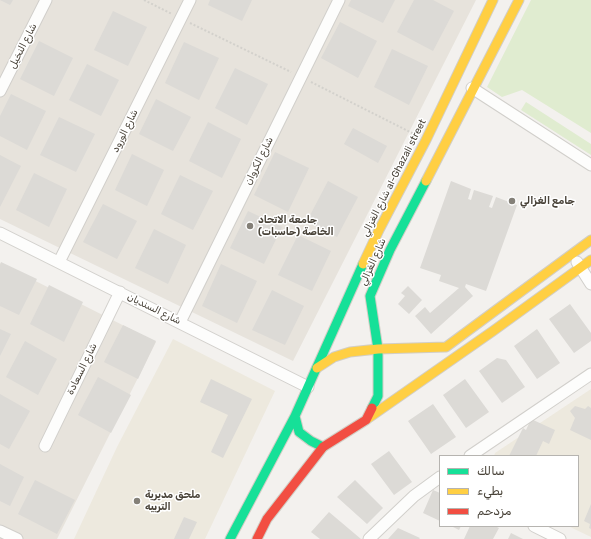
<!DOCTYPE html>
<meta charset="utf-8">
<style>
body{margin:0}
#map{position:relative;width:591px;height:539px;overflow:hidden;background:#f3f1ee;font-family:Rubik,"Noto Naskh Arabic",sans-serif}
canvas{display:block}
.legend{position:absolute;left:439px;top:455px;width:140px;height:72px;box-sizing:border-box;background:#fff;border:1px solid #b6b4b0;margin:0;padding:5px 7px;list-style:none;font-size:12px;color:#494339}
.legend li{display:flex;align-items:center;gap:8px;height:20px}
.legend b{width:20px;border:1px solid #b6b4b0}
</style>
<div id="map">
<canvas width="591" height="539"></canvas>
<ul class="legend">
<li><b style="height:5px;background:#16e098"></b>سالك</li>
<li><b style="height:5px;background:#ffcf43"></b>بطيء</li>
<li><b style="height:5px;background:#f24e42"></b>مزدحم</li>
</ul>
</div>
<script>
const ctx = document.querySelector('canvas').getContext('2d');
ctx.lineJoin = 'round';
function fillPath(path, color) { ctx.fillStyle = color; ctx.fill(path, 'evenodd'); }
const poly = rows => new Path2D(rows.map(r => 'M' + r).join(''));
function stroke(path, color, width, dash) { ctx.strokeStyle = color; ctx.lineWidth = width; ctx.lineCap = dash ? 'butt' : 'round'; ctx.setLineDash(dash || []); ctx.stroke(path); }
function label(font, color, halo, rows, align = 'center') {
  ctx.font = font + ' Rubik,"Noto Naskh Arabic",sans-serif'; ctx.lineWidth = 3; ctx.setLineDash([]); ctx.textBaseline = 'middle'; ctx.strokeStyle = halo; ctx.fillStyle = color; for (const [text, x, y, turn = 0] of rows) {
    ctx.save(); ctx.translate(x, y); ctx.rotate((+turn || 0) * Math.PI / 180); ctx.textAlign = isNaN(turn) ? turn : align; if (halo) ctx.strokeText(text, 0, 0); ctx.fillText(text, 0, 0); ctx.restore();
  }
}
fillPath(poly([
 [0,0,476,0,293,361,0,219],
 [0,263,156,342,57,539,0,539]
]), '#e7e3dc');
fillPath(poly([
 [173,339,275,391,205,539,74,539,117,447],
 [591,389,591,537,568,526,578,526,578,456,494,456,495,453]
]), '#ede9de');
fillPath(poly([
 [531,0,591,0,591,133,522,90,502,97,487,87],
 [526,102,591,144,591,155,521,110]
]), '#e0ecd0');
fillPath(poly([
 [0,0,13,0,10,5],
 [210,0,252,0,242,21,208,5],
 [351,0,395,0,383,23,348,6],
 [414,0,433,0,454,11,433,51,397,32],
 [113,11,147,27,128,66,94,50],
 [340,22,377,41,358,78,321,58],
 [39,41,73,58,54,96,20,79],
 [184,42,219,58,199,100,165,83],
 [392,49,428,66,409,105,374,87],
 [87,64,119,80,101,116,69,100],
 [235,68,268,84,247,125,215,108],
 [11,94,46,111,27,150,0,136,0,116],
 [156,99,191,117,173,151,139,134],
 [59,117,95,134,76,172,40,155],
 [208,122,241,139,222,178,189,161],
 [353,128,387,146,378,163,344,144],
 [275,152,309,168,288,212,254,195],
 [132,154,164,170,147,206,115,190],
 [0,155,21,166,0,207],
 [34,173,67,189,49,227,16,210],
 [180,175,213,191,193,230,161,214],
 [328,181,358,197,337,237,307,221],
 [451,181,471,189,468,199,471,200,474,190,493,196,489,207,492,208,496,197,517,205,486,291,466,284,465,287,473,296,431,334,415,316,425,307,430,313,459,288,439,281,441,275,420,268],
 [103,204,137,221,117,259,83,242],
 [248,211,282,227,264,264,230,248],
 [154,229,186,245,168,284,135,268],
 [298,235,331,251,312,291,278,275],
 [1,262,37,279,19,315,0,306,0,265],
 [221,264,257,281,237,323,202,306],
 [49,285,83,302,64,342,30,324],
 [408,286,422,300,409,314,398,304,405,296,401,293],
 [272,290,304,306,285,345,252,330],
 [570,304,591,333,591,341,574,353,549,319],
 [123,325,156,341,138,379,104,362],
 [0,329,11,334,0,356],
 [537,329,560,363,537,379,514,346],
 [25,341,57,359,38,395,6,377],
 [497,358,506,360,525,387,502,403,479,371],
 [98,377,131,395,111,433,78,415],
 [211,379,252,399,223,458,211,452,228,415,200,402],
 [465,379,489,412,466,428,443,395],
 [0,394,30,411,9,449,0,444],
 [433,404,456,437,431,454,408,421],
 [575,406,585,409,588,406,591,408,591,440,570,430,575,418,570,411],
 [531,419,555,430,549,444,543,441,536,456,509,456,523,428,526,430],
 [389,451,412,482,394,495,371,464],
 [0,464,24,477,10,506,0,501],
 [35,480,75,500,57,534,18,514],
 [355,480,383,508,367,524,337,497],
 [433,490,440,493,440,521,423,513],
 [591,504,591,529,589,528,590,524,584,521],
 [329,512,361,539,320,539,311,532],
 [184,517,197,522,189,539,174,539],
 [451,526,461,526,459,530],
 [470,526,495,526,499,528,493,539,464,539],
 [398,528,420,538,419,539,388,539],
 [511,533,523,539,508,539]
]), '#dcdad6');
const street = poly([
 [472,88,591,165],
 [0,91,46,0],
 [0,233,308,387],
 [59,262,190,0],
 [577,262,591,284],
 [180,322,339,0],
 [45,446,120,292],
 [470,456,591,374],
 [534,526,560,539],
 [0,531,17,539],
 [369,539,414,496,440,477]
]);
const fast = poly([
 [372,408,378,396,378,349,370,296,390,250,426,181],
 [295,416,299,432,311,441,323,447],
 [230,539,295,416,363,264]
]);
const slow = poly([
 [426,181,519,0],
 [363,264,379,230,426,140,493,0],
 [317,368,334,357,350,352,378,349,446,347,591,240],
 [367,419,493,331,591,260]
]);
const jam = poly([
 [257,539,267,519,323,447,366,420,372,408]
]);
stroke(street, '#d1cfcb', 13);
stroke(fast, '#d2cec5', 11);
stroke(slow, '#d2cec5', 11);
stroke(jam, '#d2cec5', 11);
stroke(poly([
 [144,0,172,14],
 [190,23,291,72],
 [311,82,414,134]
]), '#d3d1cc', 2, [2, 2]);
stroke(street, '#fdfdfc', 11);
stroke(fast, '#16e098', 9);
stroke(slow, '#ffcf43', 9);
stroke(jam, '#f24e42', 9);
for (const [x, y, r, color] of [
 [512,201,4,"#848078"],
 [250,226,4,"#848078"],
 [137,501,4,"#848078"]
]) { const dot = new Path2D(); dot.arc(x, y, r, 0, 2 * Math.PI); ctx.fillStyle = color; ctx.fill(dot); stroke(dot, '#fff', 1.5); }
label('10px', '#494339', '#fff', [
 ["شارع النخيل",23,46,-63],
 ["شارع الورود",125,131,-64],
 ["شارع الكروان",259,161,-64],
 ["شارع الغزالي al-Ghazali street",394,178,-63],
 ["شارع الغزالي",373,262,-66],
 ["شارع السنديان",154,309,26],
 ["شارع السعادة",82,369,-64]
]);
label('bold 10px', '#494339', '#fff', [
 ["جامع الغزالي",520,201],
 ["جامعة الاتحاد",258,220],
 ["الخاصة (حاسبات)",258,232],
 ["ملحق مديرية",145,495],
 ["التربيه",145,507]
], 'left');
</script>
